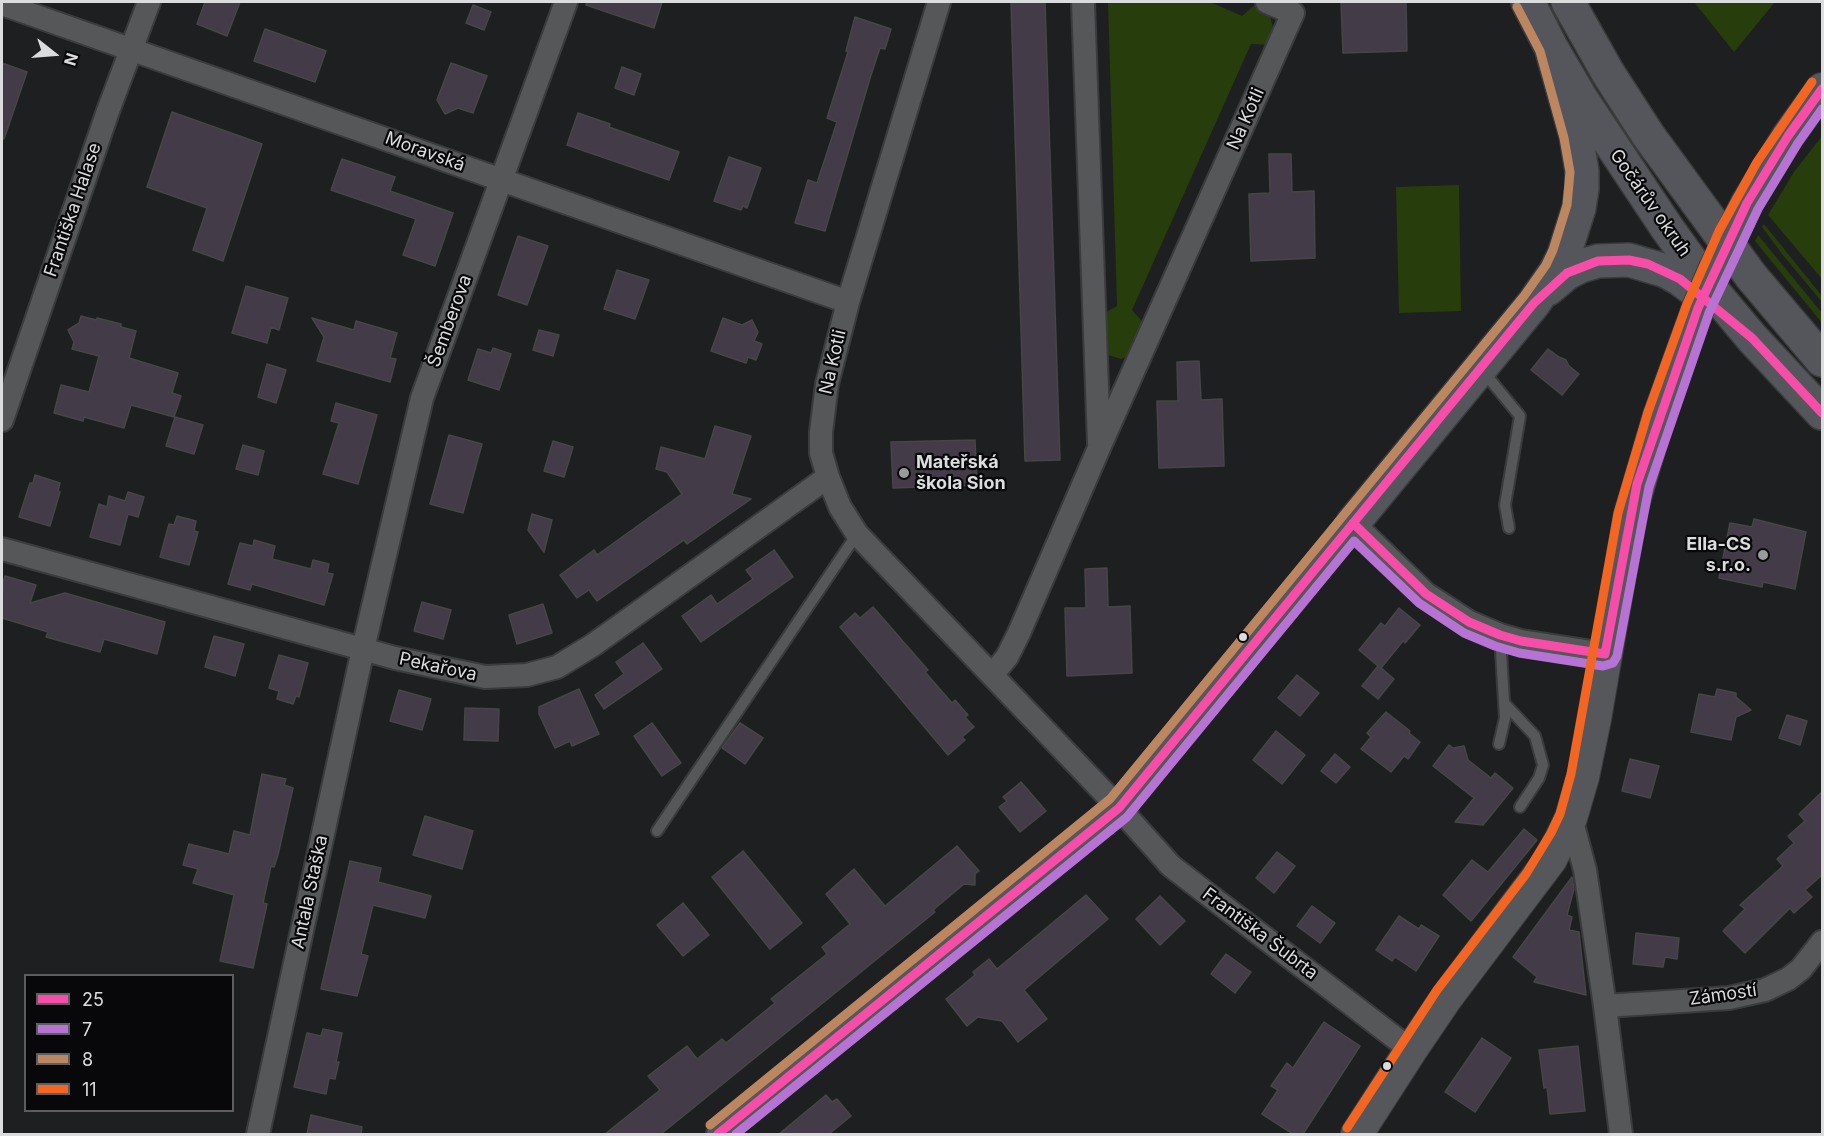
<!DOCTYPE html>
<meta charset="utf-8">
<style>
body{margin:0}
#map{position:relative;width:1824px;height:1136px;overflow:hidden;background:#1e1f20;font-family:Inter,sans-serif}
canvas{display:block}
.frame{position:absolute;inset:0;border:3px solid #dbdcde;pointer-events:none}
.legend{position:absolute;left:24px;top:974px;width:210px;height:138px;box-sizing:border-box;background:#08080a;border:2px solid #5c5d5f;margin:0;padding:8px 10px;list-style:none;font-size:18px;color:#dbdcde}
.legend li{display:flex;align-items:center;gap:12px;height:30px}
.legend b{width:30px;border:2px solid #5c5d5f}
.north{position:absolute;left:24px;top:24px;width:60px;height:60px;-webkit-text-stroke:4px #08080a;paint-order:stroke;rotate:107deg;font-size:16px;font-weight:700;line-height:24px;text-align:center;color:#dbdcde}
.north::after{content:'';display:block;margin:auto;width:21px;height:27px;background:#dbdcde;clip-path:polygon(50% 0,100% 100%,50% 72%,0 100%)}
</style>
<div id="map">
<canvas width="1824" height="1136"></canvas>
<div class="frame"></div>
<ul class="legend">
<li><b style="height:8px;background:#f54da8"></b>25</li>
<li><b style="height:8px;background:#b673d3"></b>7</li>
<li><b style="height:8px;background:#bb8660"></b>8</li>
<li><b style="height:8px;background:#f26522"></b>11</li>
</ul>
<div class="north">N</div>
</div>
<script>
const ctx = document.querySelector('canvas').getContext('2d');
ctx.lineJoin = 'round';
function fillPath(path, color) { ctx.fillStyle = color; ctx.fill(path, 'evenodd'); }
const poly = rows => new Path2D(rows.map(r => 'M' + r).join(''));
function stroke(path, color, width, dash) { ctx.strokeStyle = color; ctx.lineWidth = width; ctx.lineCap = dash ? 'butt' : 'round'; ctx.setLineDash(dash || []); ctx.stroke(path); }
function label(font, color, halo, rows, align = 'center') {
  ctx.font = font + ' Inter,sans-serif'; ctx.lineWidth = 4.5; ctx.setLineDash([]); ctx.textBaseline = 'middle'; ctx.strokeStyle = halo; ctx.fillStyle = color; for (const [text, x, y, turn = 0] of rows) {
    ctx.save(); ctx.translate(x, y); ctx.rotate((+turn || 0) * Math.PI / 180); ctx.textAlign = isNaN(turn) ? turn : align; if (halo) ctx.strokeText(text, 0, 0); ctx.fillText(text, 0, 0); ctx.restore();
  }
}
fillPath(poly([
 [1108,2,1210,2,1242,16,1256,4,1264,9,1270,16,1274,32,1270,45,1251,44,1132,310,1146,326,1131,355,1121,359,1108,355,1102,350,1099,316,1117,306],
 [1694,2,1775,2,1734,52],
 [1822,136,1822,279,1768,215,1794,172],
 [1459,185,1461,311,1399,313,1396,187],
 [1764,224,1822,296,1822,302,1782,254,1762,227],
 [1758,235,1822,313,1822,323,1755,241]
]), '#273d0c');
const building = poly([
 [205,2,240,2,227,36,197,24,205,2],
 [587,2,662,2,654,28,586,5,587,2],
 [1011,2,1045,2,1060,460,1025,461,1011,2],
 [1341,2,1406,2,1407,51,1343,53,1341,2],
 [473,5,491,12,484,30,466,23,473,5],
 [855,17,891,29,885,49,880,48,871,75,825,231,795,223,808,180,817,183,837,122,827,118,848,52,846,51,855,17],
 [265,29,326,51,315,82,254,61,265,29],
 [2,63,27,72,4,139,2,138,2,63],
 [451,63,487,76,473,113,458,108,445,114,437,100,451,63],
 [622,67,641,74,634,95,615,88,622,67],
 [172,112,262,144,223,261,193,250,207,208,147,187,172,112],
 [578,113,610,124,609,127,679,152,669,180,567,145,578,113],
 [1269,154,1291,154,1292,192,1314,191,1315,258,1251,261,1249,194,1270,193,1269,154],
 [729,157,761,168,747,208,743,206,741,210,714,201,729,157],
 [342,159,395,177,390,191,453,213,435,266,403,255,416,219,331,190,342,159],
 [518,236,548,246,527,305,498,295,518,236],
 [617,270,649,280,635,319,604,309,617,270],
 [246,286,288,298,279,330,271,327,267,343,232,333,246,286],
 [81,316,96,320,97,318,121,324,121,327,136,331,129,358,178,373,172,393,181,396,174,417,131,405,124,428,84,417,83,421,54,413,61,385,89,392,99,356,72,349,74,342,68,330,79,323,81,316],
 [312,318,354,330,356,321,397,333,390,358,396,359,390,382,317,361,324,337,312,318],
 [723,318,742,325,752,320,758,332,754,341,762,344,756,360,748,357,746,363,711,351,723,318],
 [539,330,559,335,553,356,533,350,539,330],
 [493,348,511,354,499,390,468,380,478,349,491,353,493,348],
 [1548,349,1559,357,1566,360,1569,366,1579,374,1562,395,1531,370,1548,349],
 [1199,361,1201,400,1222,399,1224,466,1159,468,1157,401,1178,401,1177,362,1199,361],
 [267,364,286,370,276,403,258,397,267,364],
 [336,403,377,415,358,484,323,474,339,423,331,421,336,403],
 [175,417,203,425,194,454,166,446,175,417],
 [715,426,751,436,732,494,751,499,687,544,684,540,597,601,589,590,577,598,560,575,594,550,597,555,682,494,667,472,656,469,661,447,705,459,715,426],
 [449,435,482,444,463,513,430,504,449,435],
 [975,440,977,485,893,488,891,442,975,440],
 [553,441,573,447,564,477,544,471,553,441],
 [243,445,264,451,258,475,236,469,243,445],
 [35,475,60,483,58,491,60,492,50,526,19,517,30,483,33,483,35,475],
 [128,492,144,497,138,517,128,514,120,545,90,537,99,504,107,507,109,496,125,501,128,492],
 [532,514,552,520,544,552,528,530,532,514],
 [177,516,196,521,194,531,198,532,189,565,160,557,169,524,174,525,177,516],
 [1754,519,1806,532,1795,589,1763,582,1762,587,1719,578,1730,523,1752,527,1754,519],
 [254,540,275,546,272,559,311,569,313,560,329,564,327,573,333,574,324,605,252,584,250,590,228,584,240,543,253,546,254,540],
 [774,550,793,577,701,642,682,616,711,595,717,604,753,579,746,570,774,550],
 [1107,568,1108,607,1130,606,1132,673,1067,676,1065,608,1086,608,1085,569,1107,568],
 [5,576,36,585,30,603,65,593,165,622,157,654,104,639,100,652,46,637,48,632,2,618,2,587,5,576],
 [422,602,451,610,443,639,414,631,422,602],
 [543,604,552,633,517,644,509,615,543,604],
 [873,607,928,670,925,672,952,703,955,700,968,715,965,717,974,727,962,737,965,740,948,755,840,627,855,613,860,618,873,607],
 [1399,608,1420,625,1405,643,1403,641,1381,668,1394,679,1378,699,1362,686,1378,666,1359,650,1381,623,1385,626,1399,608],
 [214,636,244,644,235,676,205,667,214,636],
 [643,643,662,669,604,709,595,695,624,674,616,662,643,643],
 [279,655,308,663,299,697,296,696,293,704,277,699,279,691,269,688,279,655],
 [1297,675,1319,693,1300,716,1278,698,1297,675],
 [579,689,599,734,572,746,570,741,555,748,539,714,539,707,579,689],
 [1717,689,1736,693,1736,697,1751,710,1736,717,1731,740,1691,732,1699,694,1715,697,1717,689],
 [399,690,431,699,422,730,390,721,399,690],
 [465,708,499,709,498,741,464,740,465,708],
 [1386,712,1410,731,1409,733,1420,742,1408,759,1404,756,1391,772,1361,749,1371,737,1367,733,1386,712],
 [1787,715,1807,721,1800,745,1779,738,1787,715],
 [652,723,681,763,662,776,634,736,652,723],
 [740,723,763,738,745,764,722,748,740,723],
 [1276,731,1305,755,1282,784,1253,760,1276,731],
 [1449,745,1453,748,1464,746,1468,760,1491,778,1495,773,1513,788,1483,825,1455,822,1474,798,1433,766,1449,745],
 [1335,754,1350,767,1336,783,1321,771,1335,754],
 [1630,759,1659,766,1650,798,1622,791,1630,759],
 [262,774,286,779,284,785,293,788,278,855,274,867,271,866,263,903,267,904,253,968,220,961,234,895,193,883,198,869,183,865,189,844,229,854,234,831,250,835,262,774],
 [1021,782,1046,811,1020,832,999,807,1007,801,1003,797,1021,782],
 [1822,792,1822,875,1805,890,1812,897,1794,913,1790,908,1745,953,1723,931,1745,909,1740,905,1783,866,1777,859,1794,843,1788,836,1805,821,1799,814,1822,792],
 [425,816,473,831,462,869,413,855,425,816],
 [1524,829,1537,840,1471,921,1443,895,1472,860,1488,872,1524,829],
 [957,846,979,871,975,874,975,885,964,884,951,895,933,910,935,912,661,1134,605,1134,660,1090,648,1076,687,1046,697,1059,722,1039,726,1043,775,1003,771,999,827,954,822,947,850,924,826,894,854,869,885,906,957,846],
 [743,851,802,923,770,949,712,877,743,851],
 [1277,852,1295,866,1274,893,1256,878,1277,852],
 [350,861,381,868,378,882,431,896,425,918,373,905,361,954,368,956,357,996,321,989,350,861],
 [1572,877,1574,889,1567,915,1572,917,1569,930,1579,932,1586,995,1534,982,1537,977,1513,957,1572,877],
 [1086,895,1108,919,1024,990,1047,1019,1018,1042,1002,1021,978,1017,967,1026,946,999,975,975,973,972,989,959,997,969,1086,895],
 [1160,896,1185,921,1160,945,1136,919,1160,896],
 [683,903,709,935,683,956,657,925,683,903],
 [1312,906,1335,923,1320,943,1297,926,1312,906],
 [1399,916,1419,929,1421,925,1439,936,1416,971,1395,957,1392,961,1376,950,1399,916],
 [1636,933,1679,938,1677,959,1665,957,1663,967,1633,964,1636,933],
 [1226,954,1251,972,1235,993,1211,974,1226,954],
 [1324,1022,1360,1046,1303,1134,1293,1134,1262,1114,1278,1090,1271,1086,1287,1063,1293,1068,1324,1022],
 [323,1029,342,1033,336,1062,339,1062,335,1079,329,1078,326,1094,294,1087,307,1033,321,1036,323,1029],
 [1482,1038,1511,1058,1475,1112,1445,1092,1482,1038],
 [1578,1046,1585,1111,1550,1114,1547,1087,1544,1088,1539,1050,1578,1046],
 [826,1095,832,1102,837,1099,851,1116,829,1134,779,1134,826,1095],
 [311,1115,362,1127,361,1134,307,1134,311,1115]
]);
fillPath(building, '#433b47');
stroke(building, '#464646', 1.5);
const lane = poly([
 [1482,370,1520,416,1505,505,1509,528],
 [1505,704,1535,736,1543,765,1539,778,1520,807],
 [1499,744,1505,718,1500,635],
 [657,831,857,534]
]);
const street = poly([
 [939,2,848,302,827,384,821,432,821,453,828,477,840,507,857,534,1119,808,1171,866,1411,1050],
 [1083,2,1099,443],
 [2,4,848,302],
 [2,420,108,111,149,2],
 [2,549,395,658,485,677,527,675,557,667,593,645,828,477],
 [992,675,1007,657,1019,633,1099,448,1293,13,1267,2],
 [1571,818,1585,870,1605,1006,1621,1134],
 [1605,1006,1729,998,1765,990,1788,979,1801,969,1822,942],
 [258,1134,363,649,422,398,566,2],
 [718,1134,1119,808,1353,523,1426,594,1469,622,1500,635,1521,641,1605,654]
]);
const secondary = poly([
 [1788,136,1822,89],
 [1357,1134,1411,1050,1447,997,1551,859,1571,818,1583,777,1595,719,1630,515,1659,416]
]);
const primary = poly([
 [1528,2,1551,47,1582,100,1667,228,1711,289,1752,338,1822,413],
 [1568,2,1608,73,1648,135,1751,276,1822,360],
 [1548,289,1567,273,1581,266,1598,261,1629,260,1666,271,1680,279,1708,300],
 [1353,523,1534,303,1556,271,1564,255,1579,208,1582,189,1582,171,1576,135,1551,47]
]);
stroke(lane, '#3a3b3c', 14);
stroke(street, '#3a3b3c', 26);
stroke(secondary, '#3a3b3c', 34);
stroke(primary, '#3a3b3c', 36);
stroke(lane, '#565758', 10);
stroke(street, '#565758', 22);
stroke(secondary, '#55575a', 32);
stroke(primary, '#54565b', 33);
const secondaryBridge = poly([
 [1659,416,1698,308,1713,273,1747,203,1788,136]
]);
stroke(secondaryBridge, '#3a3b3c', 34, []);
stroke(secondaryBridge, '#55575a', 32);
stroke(poly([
 [1353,523,1426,594,1469,622,1500,635,1521,641,1605,654,1637,484,1698,308,1747,203,1788,136,1822,89],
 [718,1134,1119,808,1534,303,1567,273,1598,261,1629,260,1648,264,1680,279,1752,338,1822,413]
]), '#f54da8', 9);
stroke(poly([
 [736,1134,1127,817,1354,541,1419,603,1464,633,1495,646,1519,653,1603,666,1613,663,1617,656,1649,487,1709,313,1758,209,1798,143,1822,109]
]), '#b673d3', 9);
stroke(poly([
 [710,1125,1110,799,1524,296,1546,265,1553,250,1567,205,1570,172,1564,138,1540,51,1517,7]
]), '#bb8660', 9);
stroke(poly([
 [1347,1128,1437,990,1526,874,1551,833,1560,814,1571,774,1618,513,1648,412,1687,304,1719,231,1757,162,1812,82]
]), '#f26522', 9);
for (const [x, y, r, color] of [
 [904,473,6,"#999a9c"],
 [1763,555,6,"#999a9c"],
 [1243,637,5,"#dbdcde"],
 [1387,1066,5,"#dbdcde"]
]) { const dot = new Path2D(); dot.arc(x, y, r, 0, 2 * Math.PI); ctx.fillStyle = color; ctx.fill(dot); stroke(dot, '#08080a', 2); }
label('18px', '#dbdcde', '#08080a', [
 ["Na Kotli",1246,119,-66],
 ["Moravská",425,152,20],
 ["Gočárův okruh",1650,203,55],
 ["Františka Halase",73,210,-71],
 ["Šemberova",450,321,-70],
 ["Na Kotli",833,362,-77],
 ["Pekařova",438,667,12],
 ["Antala Staška",310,892,-78],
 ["Františka Šubrta",1260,934,37],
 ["Zámostí",1723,995,-8]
]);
label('bold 18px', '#dbdcde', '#08080a', [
 ["Mateřská",916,463],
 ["škola Sion",916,484],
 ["Ella-CS",1751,545,"right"],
 ["s.r.o.",1751,566,"right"]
], 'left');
</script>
